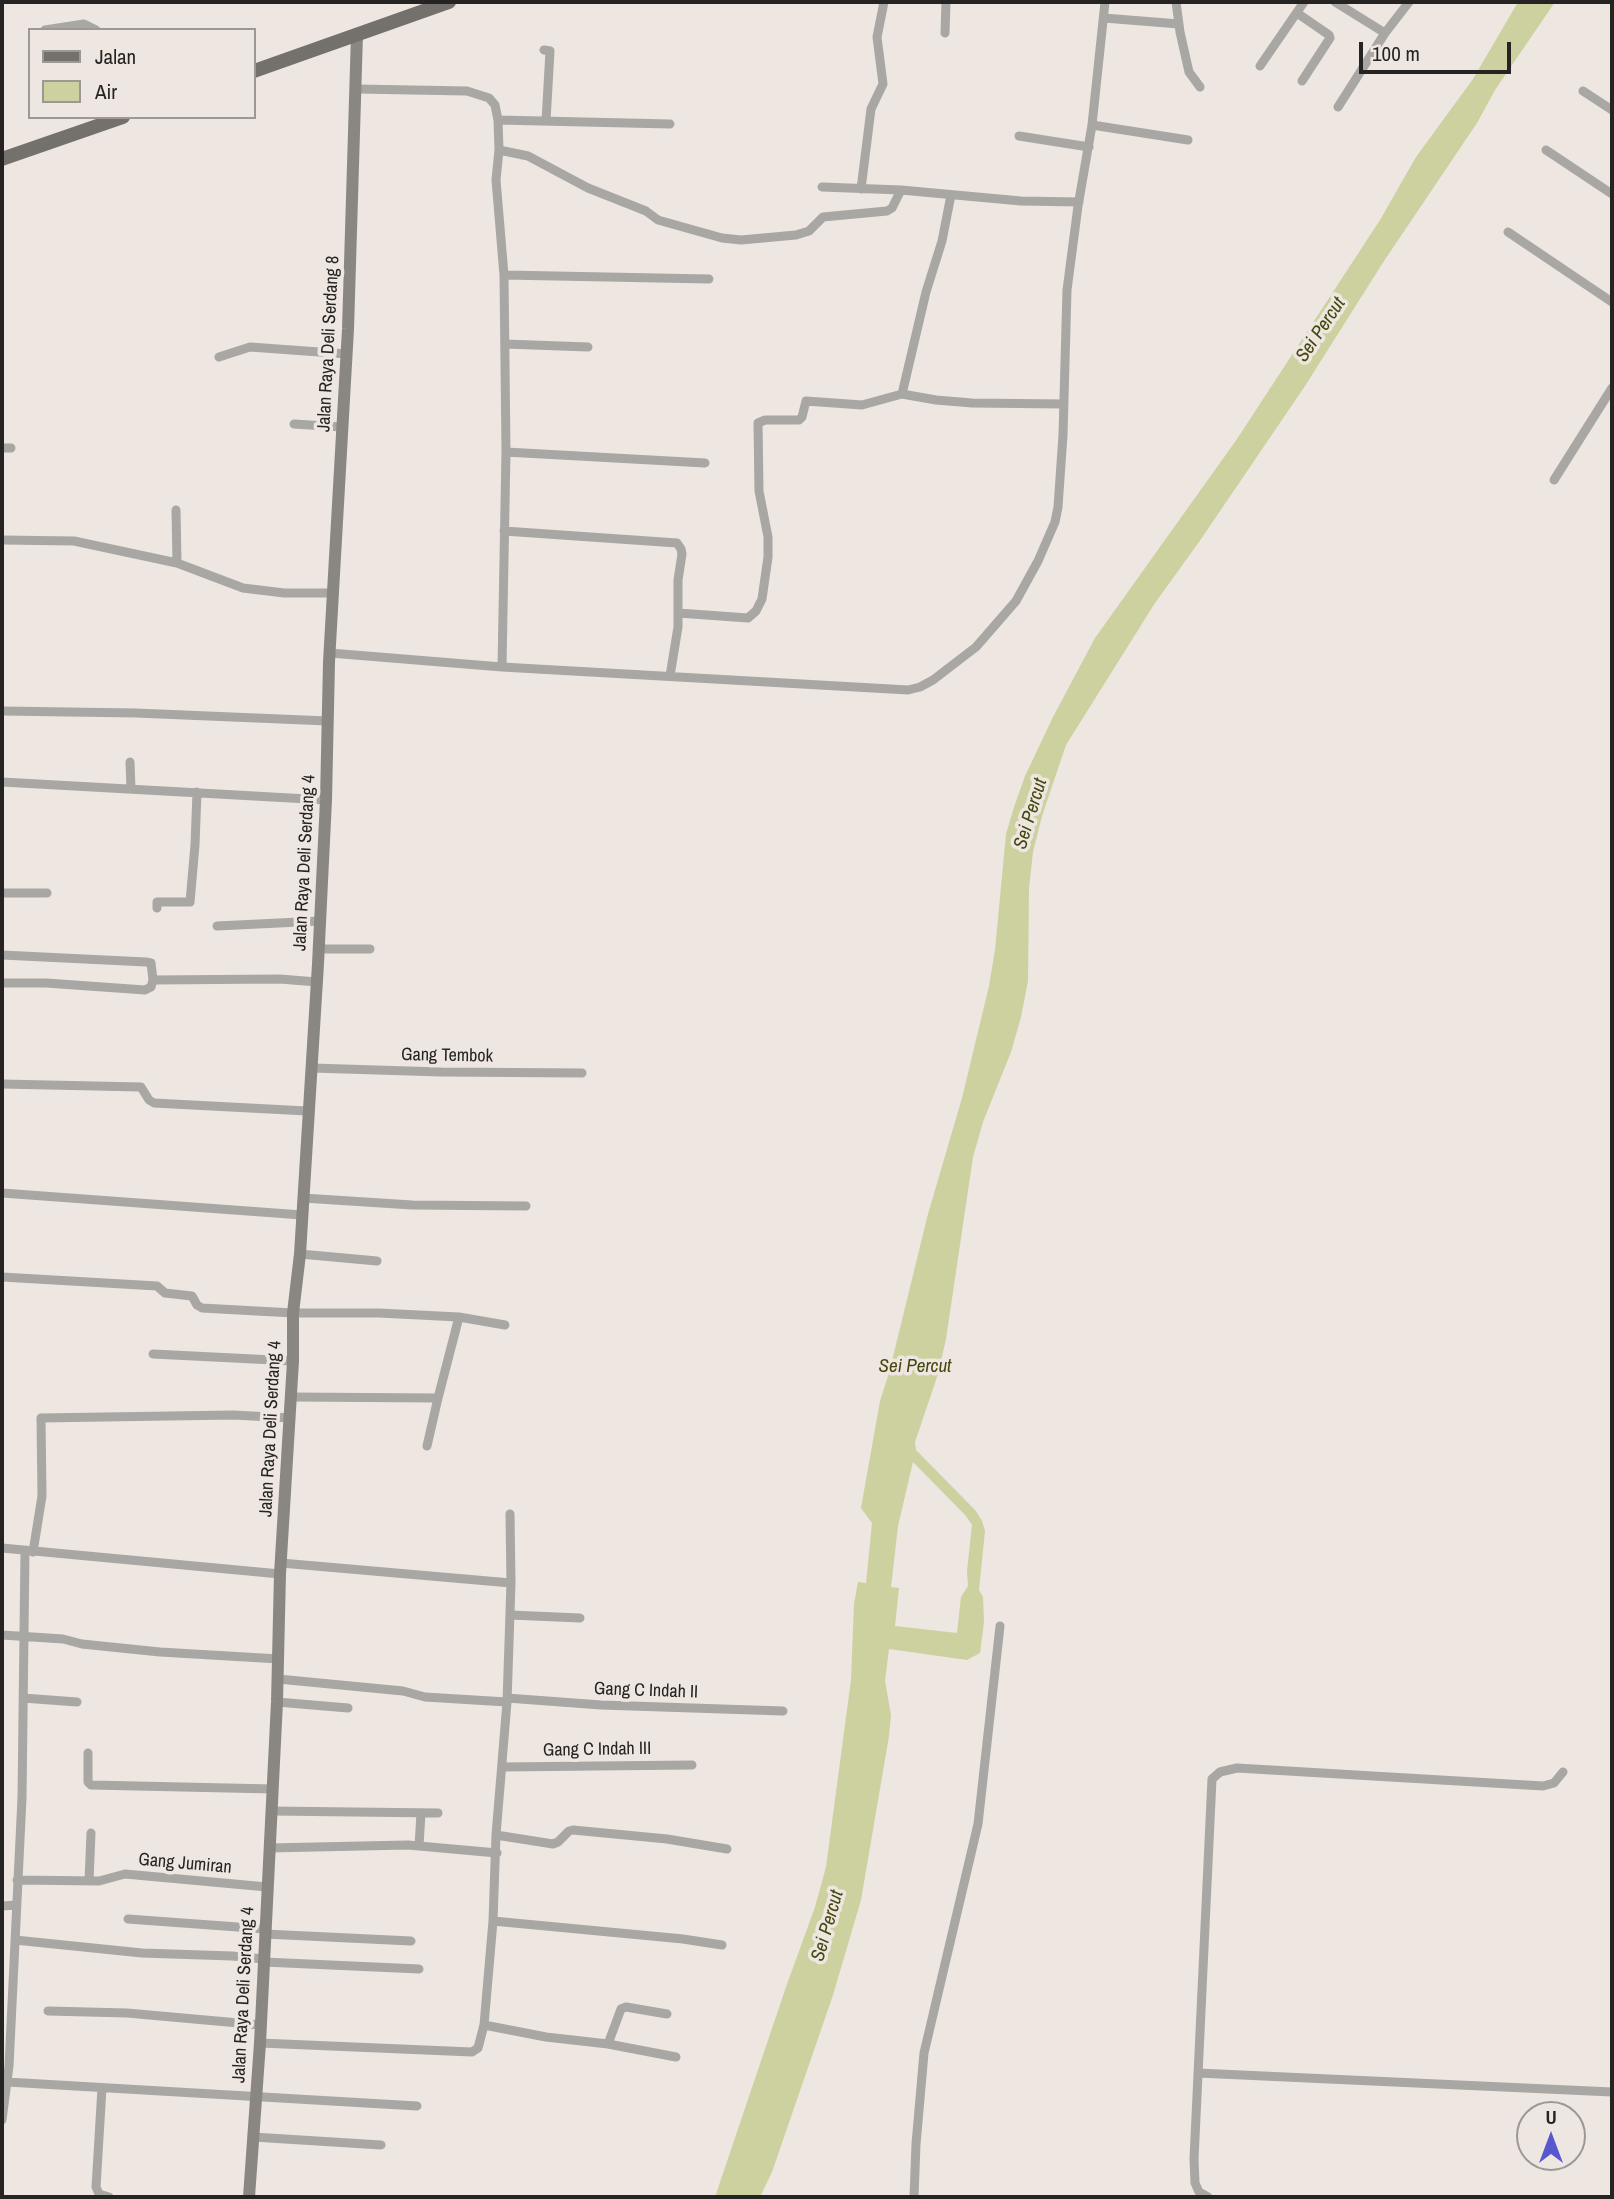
<!DOCTYPE html>
<style>
body{margin:0}
#map{position:relative;width:1614px;height:2199px;overflow:hidden;background:#ede6e1;font-family:"Archivo Narrow",sans-serif}
canvas{display:block}
.frame{position:absolute;inset:0;border:4px solid #262422;pointer-events:none}
.legend{position:absolute;left:28px;top:28px;width:228px;height:91px;box-sizing:border-box;background:#ede6e1;border:2px solid #9d9895;margin:0;padding:9px 12px;list-style:none;font-size:21px;color:#262422}
.legend li{display:flex;align-items:center;gap:14px;height:35px}
.legend b{width:35px;border:2px solid #9d9895}
.north{position:absolute;left:1516px;top:2101px;width:70px;height:70px;box-sizing:border-box;background:#ede6e1;border:2px solid #9d9895;border-radius:50%;rotate:0deg;font-size:19px;font-weight:700;line-height:28px;text-align:center;color:#262422}
.north::after{content:'';display:block;margin:auto;width:24px;height:32px;background:#5758d0;clip-path:polygon(50% 0,100% 100%,50% 72%,0 100%)}
.scale{position:absolute;left:1359px;top:42px;width:152px;height:32px;box-sizing:border-box;border:4px solid #262422;border-top:0;padding-left:9px;font-size:21px;line-height:24px;white-space:nowrap;color:#262422;-webkit-text-stroke:5px #ede6e1;paint-order:stroke}
</style>
<div id="map">
<canvas width="1614" height="2199"></canvas>
<div class="frame"></div>
<ul class="legend">
<li><b style="height:9px;background:#74716c"></b>Jalan</li>
<li><b style="height:19px;background:#cdd19f"></b>Air</li>
</ul>
<div class="north">U</div>
<div class="scale">100 m</div>
</div>
<script>
const ctx = document.querySelector('canvas').getContext('2d');
ctx.lineJoin = 'round';
function fillPath(path, color) { ctx.fillStyle = color; ctx.fill(path, 'evenodd'); }
const poly = rows => new Path2D(rows.map(r => 'M' + r).join(''));
function stroke(path, color, width, dash) { ctx.strokeStyle = color; ctx.lineWidth = width; ctx.lineCap = dash ? 'butt' : 'round'; ctx.setLineDash(dash || []); ctx.stroke(path); }
function label(font, color, halo, rows, align = 'center') {
  ctx.font = font + ' "Archivo Narrow",sans-serif'; ctx.lineWidth = 7; ctx.setLineDash([]); ctx.textBaseline = 'middle'; ctx.strokeStyle = halo; ctx.fillStyle = color; for (const [text, x, y, turn = 0] of rows) {
    ctx.save(); ctx.translate(x, y); ctx.rotate((+turn || 0) * Math.PI / 180); ctx.textAlign = isNaN(turn) ? turn : align; if (halo) ctx.strokeText(text, 0, 0); ctx.fillText(text, 0, 0); ctx.restore();
  }
}
fillPath(poly([
 [1518,2,1555,2,1495,90,1477,123,1384,261,1305,386,1199,542,1155,603,1066,745,1042,816,1033,852,1029,888,1028,981,1021,1017,1011,1052,983,1122,973,1157,946,1339,938,1374,915,1442,916,1450,976,1511,982,1521,985,1531,979,1590,983,1597,984,1622,980,1653,967,1660,889,1649,885,1681,891,1715,889,1736,861,1900,833,1995,772,2172,760,2197,715,2197,786,1987,815,1907,826,1867,851,1680,854,1604,858,1582,866,1583,872,1523,861,1508,880,1401,889,1373,928,1214,962,1098,989,986,995,950,1006,834,1014,807,1025,776,1053,717,1095,638,1237,439,1380,220,1416,157,1473,79],
 [913,1462,966,1516,972,1525,967,1571,968,1586,961,1597,957,1633,895,1626,899,1588,891,1587,898,1526]
]), '#cdd19f');
stroke(poly([
 [1176,2,1180,32,1189,72,1200,87],
 [1335,2,1385,33,1409,2],
 [1297,13,1329,35,1330,38,1302,81],
 [1104,18,1179,24],
 [45,30,84,24,96,30],
 [945,33,946,2],
 [544,50,550,51,546,121],
 [1260,66,1304,2],
 [357,89,467,91,489,98,495,105,498,120,499,150,496,180,504,275,506,452,502,667],
 [1583,91,1612,110],
 [1338,107,1385,33],
 [498,120,670,124],
 [1092,125,1188,140],
 [1019,136,1089,147],
 [499,150,528,156,588,188,646,211,658,220,722,238,741,240,796,235,809,231,823,217,887,211,892,208,901,190],
 [1546,150,1612,194],
 [822,187,901,190,1021,201,1079,202],
 [861,189,871,109,883,84,877,37,884,2],
 [951,195,942,241,926,292,902,394,936,400,972,403,1063,404],
 [1508,232,1612,302],
 [504,275,709,279],
 [505,344,588,347],
 [219,357,250,347,347,354],
 [294,424,342,427],
 [2,448,11,448],
 [506,452,705,463],
 [1554,480,1612,388],
 [176,510,177,563],
 [504,531,677,543,681,549,682,554,678,580,678,627,670,676],
 [2,540,74,541,177,563,243,588,284,593,334,593],
 [678,613,748,618,756,611,762,599,768,557,768,537,759,491,758,423,765,420,799,420,802,417,806,401,862,405,902,394],
 [330,653,502,667,908,690,920,687,933,680,976,647,1016,601,1038,561,1055,522,1058,507,1063,435,1067,290,1078,206,1092,125,1105,2],
 [2,711,136,713,328,721],
 [130,762,131,789],
 [2,782,326,800],
 [2,893,47,893],
 [157,908,157,902,190,902,195,845,197,792],
 [217,926,320,921],
 [319,949,370,949],
 [2,955,146,962,151,963,153,980,280,979,317,982],
 [2,983,46,983,145,990,151,987,153,980],
 [312,1068,441,1072,582,1073],
 [2,1084,141,1087,149,1100,154,1103,307,1111],
 [2,1193,302,1215],
 [303,1198,412,1205,526,1206],
 [300,1254,377,1261],
 [2,1277,157,1286,165,1293,192,1296,197,1305,202,1308,293,1313,379,1313,459,1317,505,1325],
 [153,1354,293,1361],
 [291,1397,438,1398,459,1317],
 [427,1446,438,1398],
 [510,1514,511,1583],
 [2,1548,280,1574],
 [33,1552,42,1496,41,1418,233,1415,290,1418],
 [281,1563,511,1583,507,1702,496,1835,493,1921,484,2025,546,2037,608,2044,676,2057],
 [510,1615,580,1618],
 [2,1635,63,1639,82,1644,160,1652,279,1659],
 [278,1679,403,1691,425,1697,507,1702],
 [23,1698,77,1702],
 [507,1698,601,1705,783,1711],
 [277,1702,348,1708],
 [88,1753,88,1782,91,1785,273,1789],
 [502,1767,692,1765],
 [271,1811,438,1813],
 [496,1835,553,1844,558,1842,569,1831,573,1830,667,1839,727,1849],
 [419,1846,421,1813],
 [269,1848,408,1845,497,1853],
 [17,1880,99,1881,125,1874,267,1887],
 [89,1881,91,1833],
 [2,1906,16,1905],
 [128,1919,265,1929],
 [493,1921,683,1939,722,1945],
 [265,1934,411,1941],
 [15,1940,142,1953,232,1956,264,1959],
 [264,1962,419,1969],
 [48,2011,127,2013,261,2025],
 [260,2043,472,2052,478,2048,484,2025],
 [608,2044,621,2009,626,2007,667,2014],
 [1198,2073,1612,2092],
 [7,2082,417,2106],
 [102,2088,96,2187,99,2194,109,2197],
 [2,2120,9,2066,22,1798,25,1551],
 [253,2137,381,2145],
 [914,2197,916,2144,924,2053,978,1824,1000,1626],
 [1208,2197,1199,2192,1195,2183,1194,2159,1212,1779,1220,1772,1237,1768,1543,1786,1554,1783,1563,1772]
]), '#a8a7a4', 9);
stroke(poly([
 [249,2197,260,2043,277,1702,280,1574,293,1361,293,1313,300,1254,318,964,326,800,329,662,348,329,357,34]
]), '#8a8783', 12);
stroke(poly([
 [254,71,449,2],
 [2,159,123,117]
]), '#74716c', 14);
label('18px', '#262422', '#ede6e1', [
 ["Jalan Raya Deli Serdang 8",329,344,-87],
 ["Jalan Raya Deli Serdang 4",305,863,-87],
 ["Gang Tembok",447,1056,1],
 ["Jalan Raya Deli Serdang 4",271,1429,-87],
 ["Gang C Indah II",646,1691,2],
 ["Gang C Indah III",597,1750,-1],
 ["Gang Jumiran",185,1864,5],
 ["Jalan Raya Deli Serdang 4",244,1995,-87]
]);
label('italic 19px', '#45470c', '#ede6e1', [
 ["Sei Percut",1321,330,-56],
 ["Sei Percut",1031,814,-73],
 ["Sei Percut",915,1367],
 ["Sei Percut",828,1926,-74]
]);
</script>
